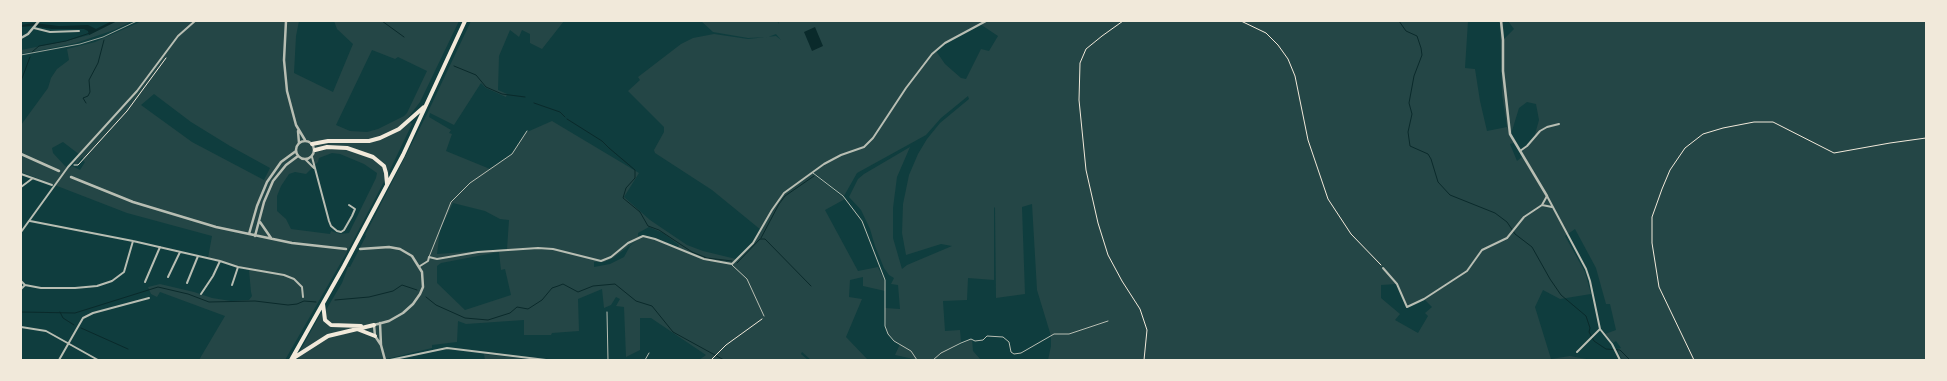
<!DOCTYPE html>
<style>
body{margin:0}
#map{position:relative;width:1947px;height:381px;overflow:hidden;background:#0f3d3e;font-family:Poppins,sans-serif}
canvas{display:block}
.frame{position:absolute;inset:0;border:22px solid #f1e9da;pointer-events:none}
</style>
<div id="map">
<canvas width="1947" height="381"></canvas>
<div class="frame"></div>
</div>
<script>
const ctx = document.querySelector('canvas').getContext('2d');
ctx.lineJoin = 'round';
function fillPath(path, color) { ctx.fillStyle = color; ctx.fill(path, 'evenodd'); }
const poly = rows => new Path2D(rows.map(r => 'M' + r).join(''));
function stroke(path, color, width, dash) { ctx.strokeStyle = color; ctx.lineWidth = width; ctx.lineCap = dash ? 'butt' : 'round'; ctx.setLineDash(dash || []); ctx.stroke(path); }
fillPath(poly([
 [117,21,132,21,114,30,76,43,21,54,21,50,66,41,89,35],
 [142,21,299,21,296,36,294,73,333,92,353,44,337,29,334,21,459,21,420,102,407,119,412,124,388,174,347,252,285,360,199,360,225,316,160,292,157,297,151,294,148,287,160,284,194,292,212,298,231,301,249,300,252,296,251,292,249,270,208,258,212,236,127,213,21,172,21,125,48,88,51,78,57,69,69,60,67,49,95,42],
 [372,50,395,59,398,57,427,71,407,113,404,116,378,129,367,132,350,131,336,125],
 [154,94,191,122,230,146,270,168,264,180,192,142,141,105],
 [63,142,80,155,74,164,77,164,82,157,84,159,83,161,85,162,80,170,72,166,70,168,65,166,53,153,52,148],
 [332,153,340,154,364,164,377,173,376,178,349,233,340,234,331,231,330,234,291,229,286,219,277,211,277,196,281,186,289,174,295,172,306,174,318,162,319,158],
 [471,21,564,21,542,49,530,43,530,34,522,30,519,37,510,30,499,56,498,90,507,94,506,97,486,88,481,83,454,125,430,113,429,117,451,130,449,133,452,134,446,151,490,169,512,154,527,132,552,121,639,173,624,197,650,220,687,245,703,251,736,259,753,243,761,230,712,190,655,153,654,150,664,132,664,127,628,91,640,80,638,77,681,44,693,38,714,34,748,39,776,36,781,40,776,34,768,37,748,38,713,32,701,21,777,21,779,24,778,21,1468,21,1465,68,1475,69,1480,101,1487,131,1507,127,1502,94,1500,21,1503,21,1504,39,1514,29,1508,21,1926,21,1926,360,1622,360,1617,349,1621,348,1616,341,1613,343,1605,334,1616,330,1610,304,1606,304,1596,268,1575,229,1565,236,1585,272,1591,294,1560,299,1543,290,1535,307,1551,359,1570,356,1592,360,1048,360,1051,346,1051,336,1037,290,1032,204,1022,207,1025,294,996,298,995,208,994,207,994,280,968,278,967,300,943,301,945,331,960,330,961,342,949,350,972,339,973,351,981,360,918,360,895,355,900,344,895,341,888,334,886,325,885,308,900,309,898,285,891,284,894,278,889,275,884,268,875,246,870,229,861,210,849,197,858,179,864,174,910,147,897,177,893,208,893,238,902,269,907,265,952,246,941,244,906,255,902,233,903,204,909,175,918,154,927,139,940,123,969,99,968,96,941,118,926,135,857,173,844,196,814,173,820,167,812,173,845,199,825,210,858,271,878,267,884,280,885,291,863,286,863,277,850,280,849,297,862,299,846,337,868,360,811,360,802,352,801,354,808,360,699,360,706,355,651,318,640,318,640,350,626,357,624,307,616,306,620,299,616,297,611,305,604,308,602,289,578,299,579,331,552,333,551,335,524,335,524,320,466,324,458,321,457,342,432,345,432,348,382,360,298,360,300,351,321,313,323,315,342,283,348,267,350,267,366,236,365,235,426,116],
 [980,24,998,36,989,51,981,49,966,79,961,78,945,64,936,51,945,43],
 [1527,102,1536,104,1539,120,1534,138,1529,145,1520,153,1522,157,1517,161,1510,144,1514,143,1511,134,1519,108],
 [453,203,485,211,500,219,509,220,507,249,437,254,440,230],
 [649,227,663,233,679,245,678,248,648,236,638,236,638,233],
 [637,240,630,246,624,257,610,264,594,267,594,262,604,262,613,258],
 [499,252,501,270,505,269,511,295,465,310,437,283,437,266,441,263],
 [1397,284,1407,307,1424,299,1432,307,1425,313,1428,316,1418,333,1395,320,1400,314,1381,298,1381,285],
 [484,354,527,359,527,360,485,360]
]), '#244646');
fillPath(poly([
 [112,21,117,21,89,35,88,31,84,29,52,29,32,26,21,27,21,25,34,23,59,26,88,25,96,29],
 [815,27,823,46,812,51,804,32]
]), '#0a2a2b');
stroke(poly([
 [382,21,404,37],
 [1399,21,1406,31,1417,36,1421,48,1422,55,1414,76,1409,103,1412,114,1408,132,1410,146,1428,154,1431,159,1438,182,1450,195,1495,213,1507,222,1515,234,1532,247,1550,279,1561,295,1586,316,1590,328,1589,332,1594,341,1606,349,1620,350,1630,360],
 [32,52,39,46,66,41,90,33],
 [454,66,476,75,486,87,502,94,525,97],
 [21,81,30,57],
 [86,103,83,98,88,96,90,92,89,80,98,63,104,40],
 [534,103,560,112,565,117],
 [567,119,602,141,609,148,635,170,635,178,626,188,623,198,640,212,648,226,659,230,692,252,707,258,732,261],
 [761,238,779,204,785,196,814,176],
 [737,263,760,239,765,239,811,286],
 [426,297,436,305,465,318,488,320,510,313,517,307,528,309,542,300,552,288,558,286,563,284,578,292,593,286,615,284,636,301,652,306,673,332,724,360],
 [335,300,369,297,393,291,402,285,417,290],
 [21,312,75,313,158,287,188,294,209,302,255,301,288,305,297,304,304,301,316,302],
 [60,312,63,318,74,325],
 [81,328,128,349]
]), '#0a2a2b', 1);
stroke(poly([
 [1123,21,1102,36,1086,49,1080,63,1079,100,1086,170,1098,223,1108,255,1122,281,1140,309,1147,330,1144,360],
 [1241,21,1266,33,1278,45,1288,59,1295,76,1308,140,1328,199,1351,234,1381,265],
 [74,165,78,165,127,111,166,58],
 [711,360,726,345,762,319],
 [1694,360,1659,287,1652,243,1652,217,1662,189,1670,170,1685,148,1703,134,1723,128,1754,122,1773,122,1834,153,1890,143,1926,138]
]), '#f1e9da', 1);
stroke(poly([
 [813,173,843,196,862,221,885,280,885,326,888,334,894,341,911,351,917,360],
 [429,257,451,202,470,183,512,154,527,131],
 [732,265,747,279,764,316],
 [607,312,608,360],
 [645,360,649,353],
 [933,360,941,353,961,343,971,339,975,341,983,340,987,336,1003,337,1009,342,1011,352,1014,354,1021,353,1054,334,1069,334,1108,321]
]), '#b8beb3', 1);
stroke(poly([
 [34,28,50,32,79,31],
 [1520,151,1527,146,1540,131,1547,127,1559,124],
 [312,157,329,221,331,226,337,231,341,232,344,230,352,216,355,209,349,205],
 [306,160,314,168],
 [21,174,52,185],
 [21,187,33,178],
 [1547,196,1586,269,1590,281,1600,329,1612,344,1620,360],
 [1542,205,1552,207],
 [30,221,133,241,220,261,238,267,284,275,294,279,302,287,303,297],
 [21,232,68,167,137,91,178,36,195,21],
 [420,266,428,261,429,257,437,259,478,252,538,248,553,249,601,261,611,257,628,243,643,236,655,239,704,259,732,264,753,243,772,210,784,193,824,164,841,155,864,147,873,138,906,88,932,54,945,43,986,21],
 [1383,268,1397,284,1407,307,1424,299,1467,271,1482,250,1507,238,1524,217,1542,205,1547,196],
 [168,277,180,252],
 [21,281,25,285,21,289],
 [145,282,160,247],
 [187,283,198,256],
 [25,285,41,288,75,288,97,286,112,281,124,272,133,241],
 [232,285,238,267],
 [201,294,213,276,220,261],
 [21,327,46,331,98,360],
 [1577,352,1600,329],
 [59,360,83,318,93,313,149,298],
 [390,360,447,348,546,360]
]), '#b8beb3', 2);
stroke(poly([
 [286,21,284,60,287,91,296,125,305,140],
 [1501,21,1503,40,1503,71,1510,134,1547,196],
 [21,38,28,34,39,21],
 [298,131,299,143],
 '296 150a9 9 0 1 1 18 0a9 9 0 1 1-18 0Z',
 [21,154,59,171],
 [71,177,133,202,216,227,292,243,346,249],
 [260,222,271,238],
 [249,234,257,206,267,182,281,162,296,151],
 [255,236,264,202,273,181,286,165,298,156],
 [360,249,389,247,400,249,412,256,422,272,423,287,420,294,413,304,403,313,389,321,374,325,375,336,381,345],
 [380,323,381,345,385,360]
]), '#b8beb3', 2.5);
stroke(poly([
 [312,144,328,141,369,141,380,138,399,129,424,107],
 [315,150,327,147,347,148,373,157,384,166,386,173,387,184],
 [323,304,325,320,331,325,361,326],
 [357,329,375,336],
 [292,359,328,336,374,325],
 [291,360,344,266,403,155,465,21]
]), '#f1e9da', 4);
stroke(poly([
 [21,55,80,44,103,37,137,21]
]), '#97a49c', 1);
</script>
